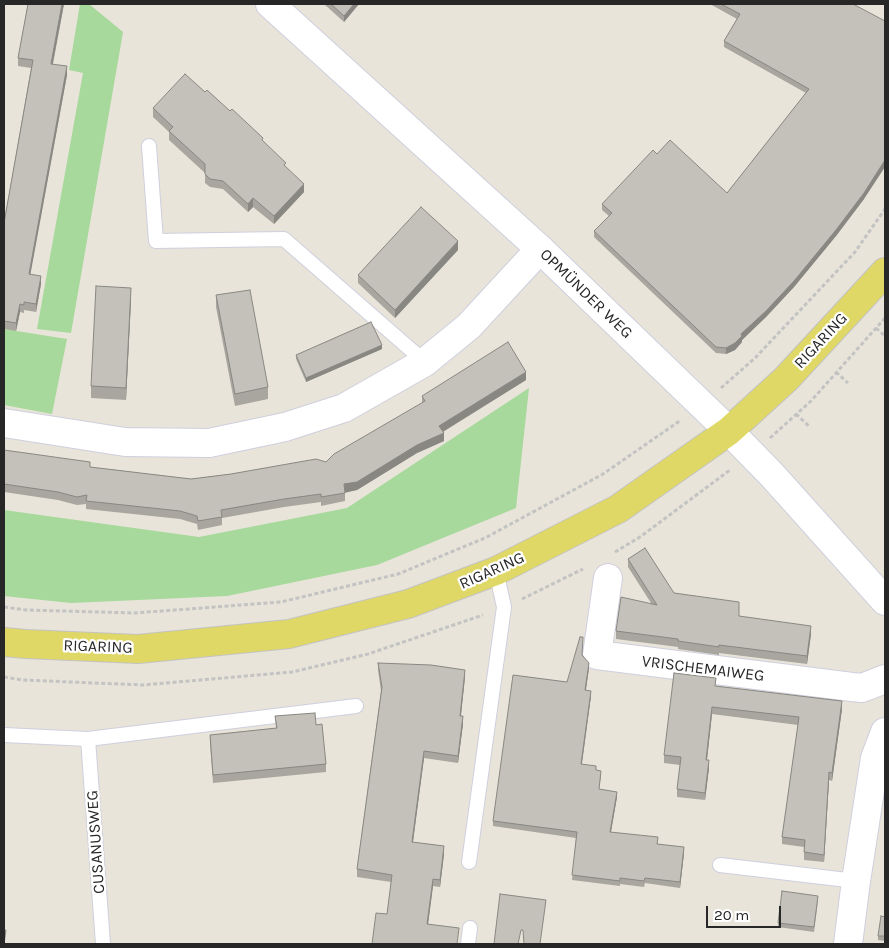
<!DOCTYPE html>
<meta charset="utf-8">
<style>
body{margin:0}
#map{position:relative;width:889px;height:948px;overflow:hidden;background:#e8e4d9;font-family:Karla,sans-serif}
canvas{display:block}
.frame{position:absolute;inset:0;border:5px solid #272727;pointer-events:none}
.scale{position:absolute;left:706px;top:906px;width:75px;height:22px;box-sizing:border-box;border:2px solid #272727;border-top:0;padding-left:6px;font-size:15px;line-height:18px;white-space:nowrap;color:#272727;-webkit-text-stroke:4px #fff;paint-order:stroke}
</style>
<div id="map">
<canvas width="889" height="948"></canvas>
<div class="frame"></div>
<div class="scale">20 m</div>
</div>
<script>
const ctx = document.querySelector('canvas').getContext('2d');
ctx.lineJoin = 'round';
function fillPath(path, color) { ctx.fillStyle = color; ctx.fill(path, 'evenodd'); }
const poly = rows => new Path2D(rows.map(r => 'M' + r).join(''));
function stroke(path, color, width, dash) { ctx.strokeStyle = color; ctx.lineWidth = width; ctx.lineCap = dash ? 'butt' : 'round'; ctx.setLineDash(dash || []); ctx.stroke(path); }
function label(font, color, halo, rows, align = 'center') {
  ctx.font = font + ' Karla,sans-serif'; ctx.lineWidth = 4.5; ctx.setLineDash([]); ctx.textBaseline = 'middle'; ctx.strokeStyle = halo; ctx.fillStyle = color; for (const [text, x, y, turn = 0] of rows) {
    ctx.save(); ctx.translate(x, y); ctx.rotate((+turn || 0) * Math.PI / 180); ctx.textAlign = isNaN(turn) ? turn : align; if (halo) ctx.strokeText(text, 0, 0); ctx.fillText(text, 0, 0); ctx.restore();
  }
}
fillPath(poly([
 [80,4,89,4,123,32,71,333,37,329,83,73,69,70],
 [4,329,67,339,52,414,4,405],
 [529,388,516,508,377,565,227,596,71,603,4,596,4,510,199,537,347,508]
]), '#a6d99b');
const lane = poly([
 [149,146,156,241,284,239,425,362],
 [4,735,88,739,356,706],
 [88,739,103,944],
 [469,862,504,607,496,571],
 [720,865,856,881],
 [468,944,470,928]
]);
const street = poly([
 [4,423,125,442,209,443,285,427,344,408,425,362,469,326,540,249],
 [608,578,597,655,852,687,862,688,885,679],
 [848,944,856,881,875,758,885,732]
]);
const secondary = poly([
 [270,4,540,249,729,431,772,475,885,601]
]);
const primary = poly([
 [4,642,26,644,138,649,289,634,408,604,496,571,618,509,729,431,786,379,885,272]
]);
stroke(lane, '#cfcfde', 16);
stroke(street, '#cfcfde', 30);
stroke(secondary, '#cfcfde', 30);
stroke(primary, '#c3c3c3', 30);
stroke(poly([
 [876,328,885,336],
 [836,372,848,383],
 [721,388,755,358,855,252,885,209],
 [796,414,810,427],
 [770,438,811,401,885,318],
 [615,552,640,537,730,470],
 [522,599,583,569],
 [4,607,26,610,135,613,281,602,398,574,485,538,603,474,681,420],
 [4,677,23,680,143,685,292,672,368,654,483,615]
]), '#c3c3c3', 3, [4, 2.5]);
stroke(lane, '#fff', 14);
stroke(street, '#fff', 28);
stroke(secondary, '#fff', 28);
stroke(primary, '#e0d866', 28);
fillPath(poly([
 [28,4,64,4,53,64,67,75,30,274,41,284,36,312,24,310,24,313,20,312,16,331,4,329,4,223,31,68,18,66,18,58],
 [324,4,359,4,344,22],
 [710,4,853,4,864,199,836,236,794,287,766,317,742,340,742,342,735,350,726,354,716,353,594,237,594,231,609,216,602,210,602,204,657,154,727,193,806,93,724,47,724,41,737,19],
 [205,92,263,142,286,167,304,192,274,224,253,207,248,212,223,189,210,187,205,183,205,173,169,140,169,132,153,117,153,108],
 [458,250,395,318,358,283,358,275],
 [216,295,268,387,268,399,235,406,216,307],
 [131,300,126,400,91,398,91,386],
 [382,349,306,382,296,359,296,355],
 [526,380,443,432,444,441,417,453,357,490,345,492,345,501,321,506,321,502,284,507,222,518,222,525,198,530,197,524,180,519,86,509,86,504,77,505,58,500,4,492,4,450,90,467,191,479,326,462,422,403,422,396],
 [628,559,674,593,739,616,811,634,807,664,719,653,719,655,678,649,678,647,616,639,616,631,651,603,628,567],
 [583,655,589,668,586,690,591,696,582,764,596,770,601,776,599,789,617,797,611,832,658,844,684,853,680,888,645,883,644,887,620,884,620,886,572,880,576,838,493,826,493,821,567,682],
 [378,663,465,677,461,716,463,724,458,763,424,758,413,842,444,854,440,887,433,886,428,924,459,936,387,914,391,882,357,877,357,869,381,691,378,670],
 [716,686,842,709,832,781,829,780,824,862,804,860,804,847,782,844,782,837,798,725,712,714,707,760,709,768,705,800,677,797,677,789,680,765,664,763,664,755],
 [275,716,316,725,326,764,326,772,213,783,210,743,210,735,276,728],
 [818,900,814,932,778,927,778,923],
 [885,917,885,941,878,940,878,936]
]), '#a8a69f');
fillPath(poly([
 [62,4,64,4,51,72,51,64],
 [354,4,359,4,344,22,344,16],
 [67,66,67,75,29,282,29,274],
 [885,160,885,167,864,199,836,236,794,287,766,317,742,340,742,342,735,350,726,354,726,348,741,334],
 [304,184,304,192,274,224,274,216],
 [253,198,253,207,248,212,248,204],
 [458,241,458,250,395,318,395,310],
 [41,276,41,284,36,312,36,304],
 [131,288,131,300,126,400,126,388],
 [20,304,20,312,16,331,16,323],
 [382,345,382,349,306,382,306,378],
 [526,372,526,380,439,434,439,426],
 [444,433,444,441,417,453,357,490,344,493,344,484,417,445],
 [811,626,811,634,807,664,807,656],
 [589,663,589,668,585,695,585,690],
 [465,670,465,677,460,723,460,716],
 [591,691,591,696,581,769,581,764],
 [842,701,842,709,832,781,832,773],
 [712,707,712,714,706,768,706,760],
 [463,716,463,724,458,763,458,756],
 [424,751,424,758,412,849,412,842],
 [709,760,709,768,705,800,705,793],
 [829,772,829,780,824,862,824,855],
 [617,792,617,797,610,837,610,832],
 [444,846,444,854,440,887,440,880],
 [684,847,684,853,680,888,680,882],
 [433,879,433,886,427,932,427,924]
]), '#888782');
const building = poly([
 [28,4,62,4,51,64,67,66,29,274,41,276,36,304,24,302,24,305,20,304,16,323,4,321,4,223,33,60,18,58,28,4],
 [331,4,354,4,344,16,331,4],
 [721,4,853,4,885,21,885,160,864,193,836,230,794,281,766,311,741,334,742,336,735,343,726,348,716,347,594,231,612,213,602,204,653,150,657,154,670,140,727,193,809,89,724,41,740,14,721,4],
 [185,74,205,92,207,90,230,111,232,109,263,138,262,140,286,163,284,165,304,184,274,216,253,198,248,204,223,181,210,179,205,174,205,164,169,131,173,127,153,108,185,74],
 [421,207,458,241,395,310,358,275,421,207],
 [96,286,131,288,126,388,91,386,96,286],
 [250,290,268,387,235,394,216,295,250,290],
 [371,322,382,345,306,378,296,355,371,322],
 [508,342,526,372,439,426,444,433,417,445,357,482,344,484,345,493,321,497,321,494,284,499,221,510,222,517,198,521,197,516,180,511,86,501,87,495,77,497,58,492,4,484,4,450,90,462,90,467,191,479,231,474,316,459,326,462,334,454,425,401,422,396,508,342],
 [645,548,674,593,739,602,739,616,811,626,807,656,719,645,719,647,678,641,678,639,616,631,621,597,657,605,628,559,645,548],
 [580,637,583,637,582,655,589,663,585,690,591,691,581,764,596,766,596,770,601,771,599,789,617,792,610,832,658,837,657,844,684,847,680,882,645,878,644,881,620,878,620,881,572,875,577,832,493,821,513,675,567,682,580,637],
 [378,663,431,665,465,670,460,716,463,716,458,756,424,751,412,842,444,846,440,880,433,879,427,924,459,928,457,944,372,944,376,913,387,914,392,875,357,869,382,687,378,663],
 [674,673,716,678,715,686,842,701,832,773,829,772,824,855,804,852,805,840,782,837,799,717,712,707,706,760,709,760,705,793,677,789,681,757,664,755,674,673],
 [315,713,316,725,322,724,326,764,213,775,210,735,277,728,275,716,315,713],
 [782,891,818,896,814,927,778,923,782,891],
 [500,894,546,900,540,944,524,944,523,930,521,930,518,944,494,944,500,894],
 [881,916,885,917,885,936,878,936,881,916],
 [4,930,6,930,4,944,4,930]
]);
fillPath(building, '#c3c1b9');
stroke(building, '#888782', 1);
label('16px', '#272727', '#fff', [
 ["OPMÜNDER WEG",586,294,44],
 ["RIGARING",821,341,-47],
 ["RIGARING",492,571,-24],
 ["RIGARING",98,647,2],
 ["VRISCHEMAIWEG",703,669,7],
 ["CUSANUSWEG",96,842,-94]
]);
</script>
